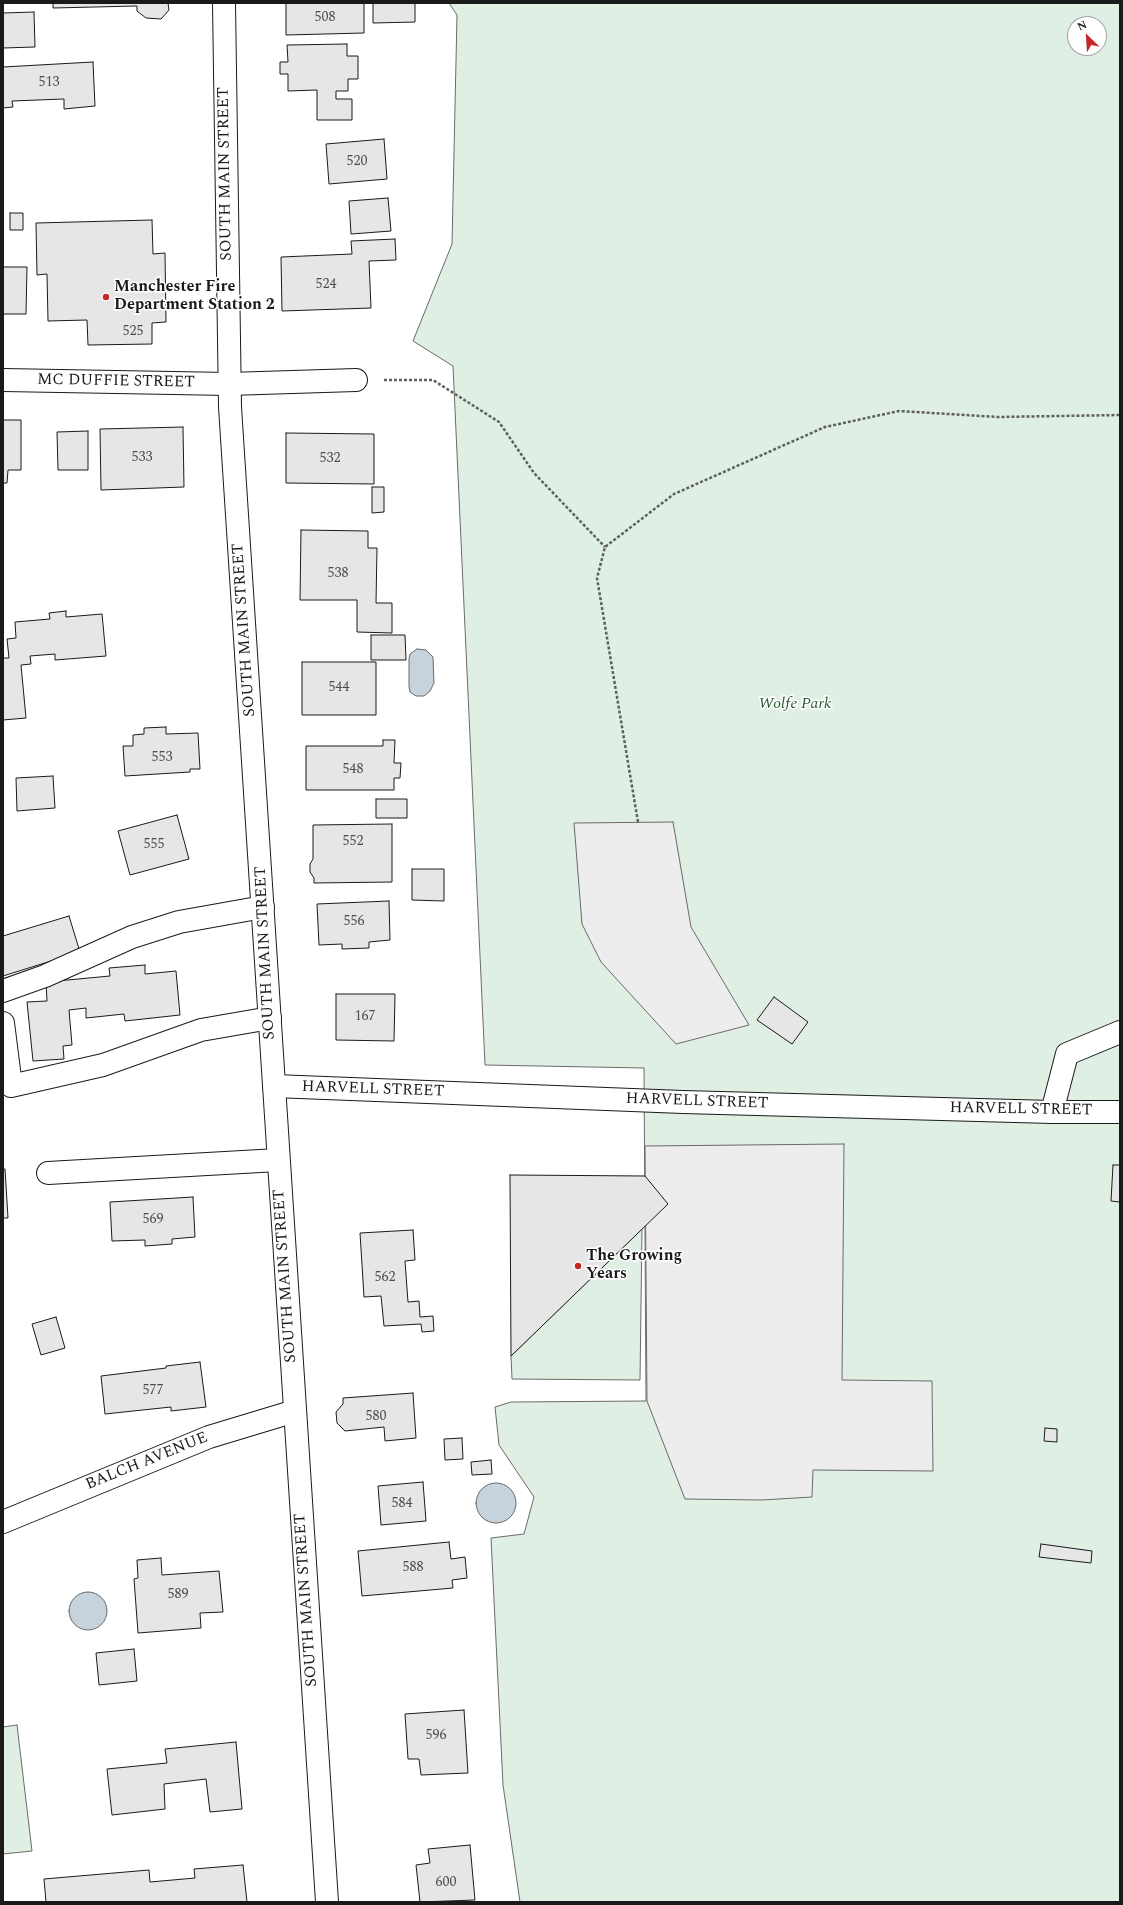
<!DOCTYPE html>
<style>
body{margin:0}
#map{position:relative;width:1123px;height:1905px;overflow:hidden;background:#fff;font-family:Spectral,serif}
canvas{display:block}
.frame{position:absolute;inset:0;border:4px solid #1a1a1a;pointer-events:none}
.north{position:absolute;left:1067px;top:16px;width:40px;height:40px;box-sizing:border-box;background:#fff;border:1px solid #a3a3a3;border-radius:50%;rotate:335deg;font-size:11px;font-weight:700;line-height:16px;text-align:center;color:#1a1a1a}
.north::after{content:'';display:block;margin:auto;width:14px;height:18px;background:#c62828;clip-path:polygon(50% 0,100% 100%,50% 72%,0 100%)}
</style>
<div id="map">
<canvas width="1123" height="1905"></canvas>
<div class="frame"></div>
<div class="north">N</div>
</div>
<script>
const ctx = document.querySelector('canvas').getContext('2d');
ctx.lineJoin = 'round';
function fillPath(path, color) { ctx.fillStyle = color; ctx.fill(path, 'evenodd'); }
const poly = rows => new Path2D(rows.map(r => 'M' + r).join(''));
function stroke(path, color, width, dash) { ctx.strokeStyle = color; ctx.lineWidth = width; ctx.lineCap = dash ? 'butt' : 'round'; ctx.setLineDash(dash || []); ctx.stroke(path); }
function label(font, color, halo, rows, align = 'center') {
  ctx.font = font + ' Spectral,serif'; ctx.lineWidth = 3; ctx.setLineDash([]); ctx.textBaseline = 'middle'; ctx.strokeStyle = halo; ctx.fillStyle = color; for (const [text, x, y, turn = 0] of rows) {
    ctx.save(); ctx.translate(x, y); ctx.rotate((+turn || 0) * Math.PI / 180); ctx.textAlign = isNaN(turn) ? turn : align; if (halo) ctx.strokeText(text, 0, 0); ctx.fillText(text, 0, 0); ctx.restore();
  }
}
const green = poly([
 [449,3,1120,3,1120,1902,520,1902,503,1785,491,1538,524,1534,534,1497,499,1445,495,1407,511,1402,646,1401,644,1068,485,1065,453,366,413,341,452,244,457,15,449,3],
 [1075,24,1099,24,1099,48,1075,48,1075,24],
 [642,1229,640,1380,512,1379,511,1356,642,1229],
 [17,1725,32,1851,3,1854,3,1727,17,1725]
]);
fillPath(green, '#e0efe3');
stroke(green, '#6a6a6a', 1);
const parking = poly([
 [673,822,691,927,749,1025,676,1044,601,962,582,924,574,823,673,822],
 [844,1144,842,1380,932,1381,933,1471,813,1470,812,1497,762,1500,685,1499,647,1401,645,1146,844,1144]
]);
fillPath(parking, '#ededed');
stroke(parking, '#6a6a6a', 1);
const water = poly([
 [417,649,426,650,433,657,434,683,430,691,424,696,416,696,410,692,409,686,409,659,410,654,417,649],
 '476 1503a20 20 0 1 1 40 0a20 20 0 1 1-40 0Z',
 '69 1611a19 19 0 1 1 38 0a19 19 0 1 1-38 0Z'
]);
fillPath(water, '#c6d2dc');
stroke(water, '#6a6a6a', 1);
const building = poly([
 [53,3,168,3,169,10,161,19,146,18,137,11,137,6,53,8,53,3],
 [286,3,364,3,364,33,286,35,286,3],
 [373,3,415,3,415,22,373,23,373,3],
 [34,12,35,47,3,48,3,13,34,12],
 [347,44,347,56,358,56,358,79,348,79,348,91,336,91,336,99,352,99,352,120,317,120,317,90,288,91,288,74,280,74,280,62,288,62,287,45,347,44],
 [93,62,95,106,64,109,64,99,12,101,13,107,3,108,3,67,93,62],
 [384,139,387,179,329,184,326,144,384,139],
 [388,198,391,231,351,234,349,201,388,198],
 [10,213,23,213,23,230,10,230,10,213],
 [152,220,153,254,165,253,166,322,152,323,152,344,88,345,87,320,48,321,47,274,37,275,36,223,152,220],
 [395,239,396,260,369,261,371,308,282,311,281,257,352,254,351,241,395,239],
 [3,267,27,267,26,314,3,314,3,267],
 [3,420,21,420,21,470,8,470,7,483,3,483,3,420],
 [183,427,184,487,101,490,100,429,183,427],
 [88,431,88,470,58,470,57,432,88,431],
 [286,433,374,434,374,484,286,483,286,433],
 [372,487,384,487,384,512,372,513,372,487],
 [301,530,368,531,368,548,377,548,376,603,392,603,392,633,357,632,357,600,300,600,301,530],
 [66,611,66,617,102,614,106,656,55,660,55,654,30,656,31,664,21,665,26,718,3,720,3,658,9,658,7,639,16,638,15,622,50,619,49,613,66,611],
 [371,635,405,635,406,660,371,660,371,635],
 [302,662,376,662,376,715,302,715,302,662],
 [166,727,166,734,198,733,200,769,190,769,190,772,125,776,123,746,133,746,133,735,144,734,144,728,166,727],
 [383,740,395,740,394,763,401,763,400,778,394,778,394,790,306,790,306,746,383,746,383,740],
 [53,776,55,808,17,811,16,778,53,776],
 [376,799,407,799,407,818,376,818,376,799],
 [177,815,189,859,130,875,118,831,177,815],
 [392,824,392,882,314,883,314,878,310,872,310,864,313,859,313,825,392,824],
 [412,869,444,869,444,901,412,900,412,869],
 [389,901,390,940,369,942,369,948,342,949,342,944,319,945,317,904,389,901],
 [69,916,80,952,3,976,3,936,69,916],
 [145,965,145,974,176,971,180,1015,125,1021,124,1014,86,1018,86,1008,69,1010,72,1045,63,1046,64,1059,33,1061,27,1002,47,1001,46,982,110,976,109,968,145,965],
 [336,994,395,994,394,1041,336,1040,336,994],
 [774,997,808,1022,792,1044,757,1020,774,997],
 [1113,1165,1120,1165,1120,1202,1111,1201,1113,1165],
 [3,1169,5,1169,8,1218,3,1218,3,1169],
 [510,1175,645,1176,668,1204,511,1356,510,1175],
 [193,1197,195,1237,172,1239,172,1244,145,1246,145,1240,112,1241,110,1202,193,1197],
 [413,1230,415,1260,405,1261,408,1302,419,1301,420,1317,433,1316,434,1331,422,1332,421,1324,384,1326,381,1296,364,1297,360,1233,413,1230],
 [56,1317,65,1348,41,1355,32,1324,56,1317],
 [200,1362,206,1407,171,1411,171,1407,105,1414,101,1376,166,1368,166,1366,200,1362],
 [413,1393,416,1438,385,1441,384,1427,345,1431,337,1423,336,1412,343,1404,343,1398,413,1393],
 [1045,1428,1057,1429,1057,1442,1044,1441,1045,1428],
 [462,1438,463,1459,445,1460,444,1439,462,1438],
 [491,1460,492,1474,472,1475,471,1462,491,1460],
 [423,1482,426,1521,381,1525,378,1486,423,1482],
 [449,1542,451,1559,465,1557,467,1578,452,1580,453,1588,362,1596,358,1551,449,1542],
 [1041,1544,1092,1551,1091,1563,1039,1557,1041,1544],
 [161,1558,162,1575,219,1571,223,1612,200,1613,201,1628,138,1633,134,1579,138,1578,137,1560,161,1558],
 [134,1649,137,1681,99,1685,96,1653,134,1649],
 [464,1710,468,1773,421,1775,419,1759,408,1759,405,1714,464,1710],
 [236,1742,242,1809,210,1812,206,1779,164,1784,165,1809,112,1815,107,1769,167,1763,165,1749,236,1742],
 [470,1845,475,1900,420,1902,416,1865,430,1863,428,1849,470,1845],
 [243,1865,247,1902,46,1902,44,1879,149,1870,150,1882,195,1878,194,1869,243,1865]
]);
fillPath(building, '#e6e6e6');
stroke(building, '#1a1a1a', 1);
const minor = poly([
 [3,380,229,384,356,380],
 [3,991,45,976,132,937,179,922,263,907],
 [3,1023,11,1086,103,1065,201,1030,270,1018],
 [274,1086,683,1102,1052,1112,1120,1112],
 [1052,1112,1067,1054,1120,1032],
 [48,1173,278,1160],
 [3,1522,209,1437,295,1411]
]);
const major = poly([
 [224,3,230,407,327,1902]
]);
stroke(minor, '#1a1a1a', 24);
stroke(major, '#1a1a1a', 24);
stroke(poly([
 [384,380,433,380,499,422,534,473,605,547],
 [638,822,597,578,605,547,674,494,825,427,899,411,998,417,1120,415]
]), '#5f5f5f', 2.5, [3, 2]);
stroke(minor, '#fff', 22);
stroke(major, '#fff', 22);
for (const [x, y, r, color] of [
 [106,297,4,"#c62828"],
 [578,1266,4,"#c62828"]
]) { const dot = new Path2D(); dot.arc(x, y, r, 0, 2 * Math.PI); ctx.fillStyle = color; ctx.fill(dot); stroke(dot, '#fff', 1.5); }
label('14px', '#4d4d4d', null, [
 ["508",325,18],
 ["513",49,83],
 ["520",357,162],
 ["524",326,285],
 ["525",133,332],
 ["533",142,458],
 ["532",330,459],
 ["538",338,574],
 ["544",339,688],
 ["553",162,758],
 ["548",353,770],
 ["552",353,842],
 ["555",154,845],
 ["556",354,922],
 ["167",365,1017],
 ["569",153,1220],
 ["562",385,1278],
 ["577",153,1391],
 ["580",376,1417],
 ["584",402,1504],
 ["588",413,1568],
 ["589",178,1595],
 ["596",436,1736],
 ["600",446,1883]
]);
label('16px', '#1a1a1a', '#fff', [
 ["SOUTH MAIN STREET",226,174,-91],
 ["MC DUFFIE STREET",116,382,1],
 ["SOUTH MAIN STREET",245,630,-94],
 ["SOUTH MAIN STREET",266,953,-93],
 ["HARVELL STREET",373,1090,2],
 ["HARVELL STREET",697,1102,2],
 ["HARVELL STREET",1021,1110,1],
 ["SOUTH MAIN STREET",286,1276,-94],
 ["BALCH AVENUE",147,1462,-22],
 ["SOUTH MAIN STREET",307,1600,-94]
]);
label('bold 16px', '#1a1a1a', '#fff', [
 ["Manchester Fire",114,288],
 ["Department Station 2",114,306],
 ["The Growing",586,1257],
 ["Years",586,1275]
], 'left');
label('italic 16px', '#2b5a34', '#fff', [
 ["Wolfe Park",795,705]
]);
</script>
